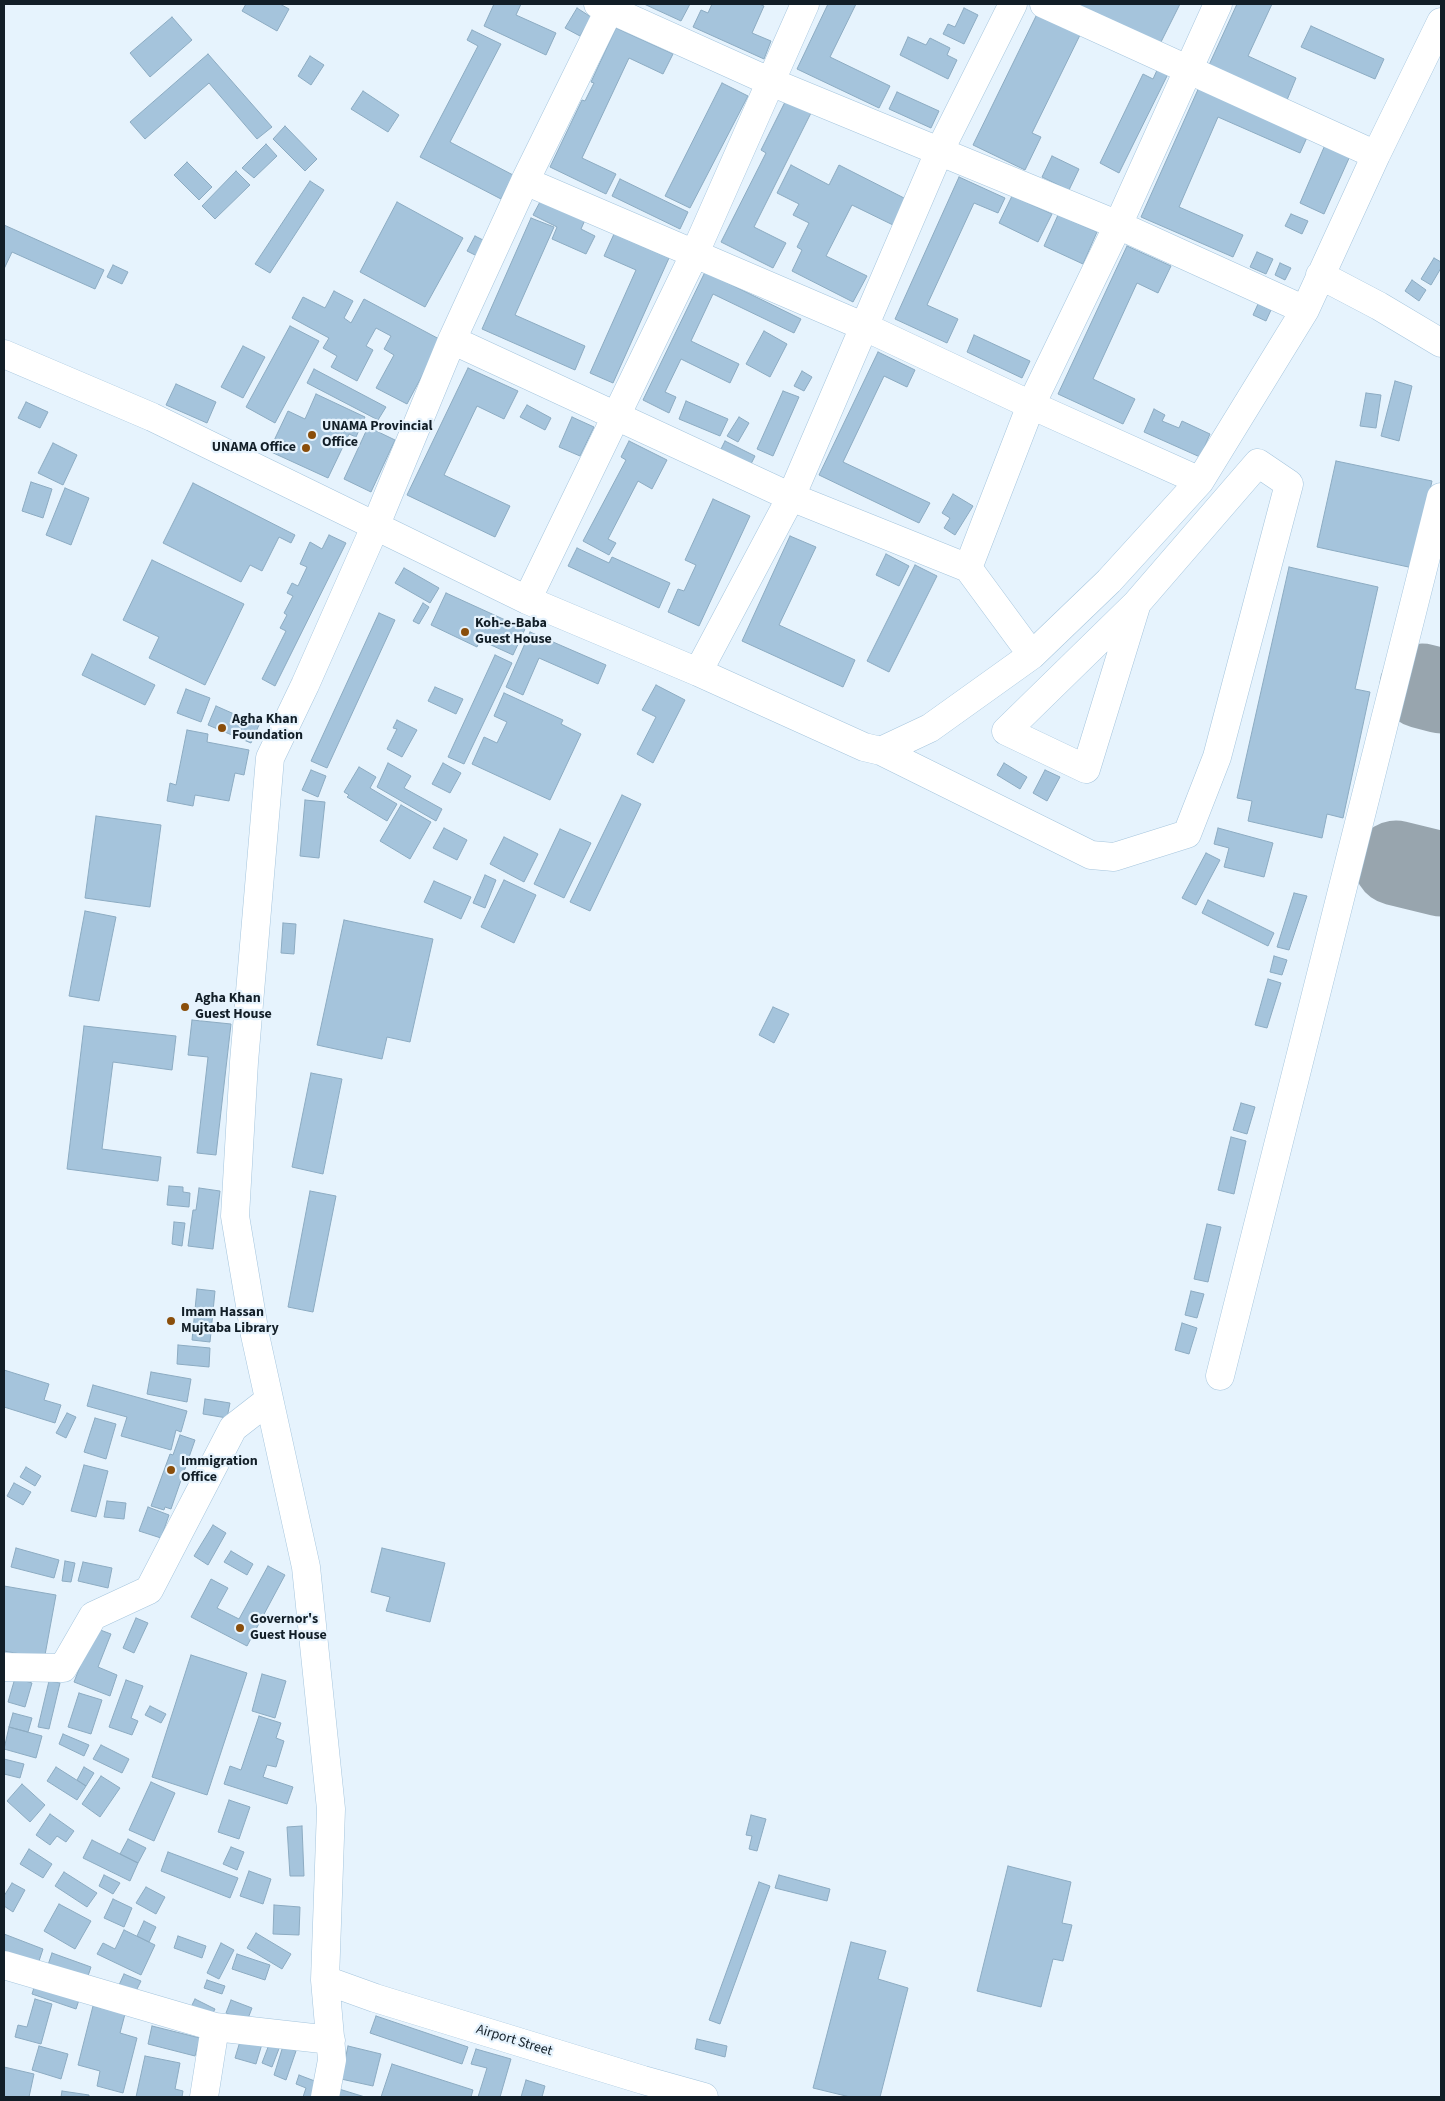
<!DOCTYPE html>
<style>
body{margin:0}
#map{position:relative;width:1445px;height:2101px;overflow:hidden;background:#e6f3fd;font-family:"Source Sans 3",sans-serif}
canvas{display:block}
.frame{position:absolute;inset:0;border:5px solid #121e27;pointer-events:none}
</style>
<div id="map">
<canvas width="1445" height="2101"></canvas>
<div class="frame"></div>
</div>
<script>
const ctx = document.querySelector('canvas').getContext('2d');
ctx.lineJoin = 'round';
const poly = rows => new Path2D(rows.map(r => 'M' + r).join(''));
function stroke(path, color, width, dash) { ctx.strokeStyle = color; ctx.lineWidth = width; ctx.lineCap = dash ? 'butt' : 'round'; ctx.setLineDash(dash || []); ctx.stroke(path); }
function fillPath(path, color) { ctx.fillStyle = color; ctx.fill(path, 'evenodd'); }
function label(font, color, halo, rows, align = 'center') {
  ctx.font = font + ' "Source Sans 3",sans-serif'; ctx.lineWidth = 4.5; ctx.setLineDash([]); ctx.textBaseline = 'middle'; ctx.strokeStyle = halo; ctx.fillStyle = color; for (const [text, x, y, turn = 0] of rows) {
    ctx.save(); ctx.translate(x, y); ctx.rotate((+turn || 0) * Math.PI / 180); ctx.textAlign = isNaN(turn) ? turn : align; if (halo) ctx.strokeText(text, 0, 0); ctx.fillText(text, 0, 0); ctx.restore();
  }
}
stroke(poly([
 [1422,686,1441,691],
 [1396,863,1441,874]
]), '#98a5ae', 85);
const building = poly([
 [246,4,280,4,289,9,277,31,242,11,246,4],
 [494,4,521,4,516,15,556,33,546,55,484,26,494,4],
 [644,4,690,4,681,21,644,4],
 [712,4,759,4,764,6,752,33,771,41,764,59,693,27,701,10,708,13,712,4],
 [828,4,856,4,830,57,890,86,879,108,797,69,828,4],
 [1073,4,1180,4,1159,46,1073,4],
 [1237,4,1272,4,1248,56,1296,78,1287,100,1209,65,1237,4],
 [577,8,591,17,580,36,565,28,577,8],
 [964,8,978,15,964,44,943,34,948,24,955,27,964,8],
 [1038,12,1081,33,1032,133,1041,137,1025,170,973,145,1038,12],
 [172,17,192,40,150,77,130,53,172,17],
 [1311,26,1384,59,1375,79,1301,47,1311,26],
 [616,28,673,54,663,74,629,58,582,158,616,174,606,194,550,167,582,100,585,101,594,83,591,82,616,28],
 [472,30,501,44,450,142,513,175,501,199,420,157,478,46,467,40,472,30],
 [908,37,926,45,930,38,950,48,947,55,957,60,948,79,900,55,908,37],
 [208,54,272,127,257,139,209,83,145,139,130,122,208,54],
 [310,56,324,65,311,85,298,76,310,56],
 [1158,68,1168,74,1119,173,1100,163,1143,74,1153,79,1158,68],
 [722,83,748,96,690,208,665,196,722,83],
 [1200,85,1309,133,1300,153,1218,117,1179,207,1243,235,1233,257,1141,217,1200,85],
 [363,91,399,115,388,132,351,109,363,91],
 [897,92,939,111,931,128,889,109,897,92],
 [787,98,812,111,754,227,786,243,773,268,721,242,766,153,761,150,787,98],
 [285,126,317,159,305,171,273,139,285,126],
 [266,144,277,156,254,178,242,168,266,144],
 [1325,145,1350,156,1324,214,1300,203,1325,145],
 [1052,156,1079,169,1069,190,1042,177,1052,156],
 [187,162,212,187,199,200,174,175,187,162],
 [791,165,829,185,839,165,906,199,893,225,852,205,826,256,867,276,853,302,792,271,802,250,797,247,809,223,793,215,799,204,777,193,791,165],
 [236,171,250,185,215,219,202,206,236,171],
 [959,177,1005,198,998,213,974,203,927,305,958,319,947,343,895,319,959,177],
 [620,179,688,212,680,229,612,196,620,179],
 [310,181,324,190,270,273,255,264,310,181],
 [1012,196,1052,214,1038,242,999,223,1012,196],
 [541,200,585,220,581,229,595,236,586,254,552,239,557,227,533,215,541,200],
 [397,202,463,238,425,307,360,272,397,202],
 [1291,214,1308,221,1302,234,1285,226,1291,214],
 [1058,215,1097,232,1083,264,1044,246,1058,215],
 [531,218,554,227,515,315,585,346,575,370,482,329,531,218],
 [4,225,104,270,95,289,12,252,4,269,4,225],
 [614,234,669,258,613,383,590,373,636,270,604,256,614,234],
 [475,236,485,241,477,256,467,251,475,236],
 [1127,246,1171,266,1158,293,1137,283,1093,379,1135,399,1123,424,1058,394,1127,246],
 [1257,252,1273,259,1266,274,1250,267,1257,252],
 [1434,258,1441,262,1441,268,1431,285,1421,279,1434,258],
 [1280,263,1291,268,1285,280,1275,275,1280,263],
 [113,265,128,272,122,284,107,277,113,265],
 [705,272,801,319,794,333,713,294,691,341,739,364,730,383,681,359,665,392,676,397,669,413,643,400,705,272],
 [1412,280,1426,290,1419,301,1405,291,1412,280],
 [334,291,353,301,344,318,351,323,364,299,441,340,407,404,376,388,394,355,384,349,391,336,376,328,366,346,373,350,357,381,331,367,337,356,323,348,329,338,292,318,303,297,325,308,334,291],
 [1258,304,1271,310,1266,321,1253,315,1258,304],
 [290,326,319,341,275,423,246,407,290,326],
 [764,331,787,344,770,377,746,364,764,331],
 [974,335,1030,361,1022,378,967,352,974,335],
 [243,346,265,357,243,398,221,387,243,346],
 [878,352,915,370,907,387,884,376,843,462,930,503,919,523,819,475,878,352],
 [468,368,518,391,504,419,477,406,444,475,510,506,495,537,407,495,468,368],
 [314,369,386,407,378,420,307,383,314,369],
 [802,371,812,377,804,391,794,386,802,371],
 [1395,381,1412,386,1399,441,1381,436,1395,381],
 [176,384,216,402,207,423,166,405,176,384],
 [783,391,799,397,773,456,757,449,783,391],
 [1366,393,1381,395,1376,428,1360,426,1366,393],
 [316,394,365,417,356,437,349,434,328,478,269,451,288,411,305,419,316,394],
 [686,401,728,419,720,436,679,419,686,401],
 [26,402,48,412,40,428,18,418,26,402],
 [527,405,551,418,545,430,520,417,527,405],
 [1154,409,1165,415,1162,421,1179,428,1182,421,1210,434,1200,457,1144,432,1154,409],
 [572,417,594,427,580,456,559,447,572,417],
 [739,417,749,423,738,442,727,436,739,417],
 [368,427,395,440,371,492,344,479,368,427],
 [629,441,667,460,652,489,638,481,608,539,616,543,609,555,583,541,626,460,621,457,629,441],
 [725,441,755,456,750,466,720,451,725,441],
 [53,443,77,455,63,485,38,473,53,443],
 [1336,461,1432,481,1413,568,1317,547,1336,461],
 [31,482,52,489,43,518,22,511,31,482],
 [193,483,295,535,291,543,279,537,262,571,250,565,241,582,163,543,193,483],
 [65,488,89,498,71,545,46,535,65,488],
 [953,494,973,506,955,535,944,528,950,518,942,513,953,494],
 [713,499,750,516,699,626,668,612,678,589,684,591,696,565,685,560,713,499],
 [329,535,346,543,275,686,262,679,286,631,280,628,287,615,284,613,293,596,287,593,292,583,298,586,307,567,300,564,310,542,322,549,329,535],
 [790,536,816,547,779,625,855,660,843,687,742,641,790,536],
 [577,548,609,563,612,557,670,583,659,608,568,566,577,548],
 [886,554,909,566,899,586,876,575,886,554],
 [152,560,244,604,205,685,149,658,159,637,123,620,152,560],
 [915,565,937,576,889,672,867,661,915,565],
 [1289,567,1378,587,1355,689,1370,692,1343,818,1327,814,1322,838,1248,821,1252,801,1237,798,1289,567],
 [404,568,439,588,430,603,395,583,404,568],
 [446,593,525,629,513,655,480,640,477,647,431,625,446,593],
 [423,603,429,607,419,624,413,621,423,603],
 [379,613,395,620,327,768,311,761,379,613],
 [530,632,606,665,598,684,539,658,523,695,506,687,530,632],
 [92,654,155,685,145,705,82,675,92,654],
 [495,655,512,663,464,764,448,757,495,655],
 [656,685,685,700,653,763,637,754,656,717,642,710,656,685],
 [435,687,463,699,456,714,428,701,435,687],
 [186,689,210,698,201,722,177,713,186,689],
 [504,693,563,720,561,724,581,734,550,800,472,764,484,737,497,743,507,722,494,716,504,693],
 [216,706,259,725,251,743,208,725,216,706],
 [397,720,417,730,402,757,387,749,397,729,393,728,397,720],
 [187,730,208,734,207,742,249,750,244,775,235,773,229,801,195,795,193,806,167,801,170,783,176,785,187,730],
 [388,763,411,776,404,788,442,809,436,821,377,787,388,763],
 [443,763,461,773,450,793,432,784,443,763],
 [1004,763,1027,777,1020,789,997,775,1004,763],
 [359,767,376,777,370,788,397,804,387,821,347,797,349,795,344,792,359,767],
 [311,770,326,776,318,797,302,790,311,770],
 [1045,770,1060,777,1047,801,1033,793,1045,770],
 [622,795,641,804,590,911,570,902,622,795],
 [305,800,325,802,319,858,300,856,305,800],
 [401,805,431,822,410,859,380,841,401,805],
 [96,816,161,825,150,907,85,898,96,816],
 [444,828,467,840,457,860,433,848,444,828],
 [1218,828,1273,843,1264,877,1224,867,1229,848,1214,844,1218,828],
 [560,829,591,843,564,898,534,884,560,829],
 [504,837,538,854,524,882,490,864,504,837],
 [1206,853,1220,860,1196,905,1182,898,1206,853],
 [485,875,496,880,485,908,473,903,485,875],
 [504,880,536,895,514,943,481,927,504,880],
 [434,881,471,897,461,919,424,902,434,881],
 [1294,893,1307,896,1289,950,1277,947,1294,893],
 [1208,900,1274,933,1268,946,1202,913,1208,900],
 [85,911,116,917,99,1001,69,996,85,911],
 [344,920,433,939,410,1042,387,1037,382,1059,317,1045,344,920],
 [283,923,296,924,294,954,281,953,283,923],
 [1274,956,1287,960,1282,975,1270,972,1274,956],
 [1268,979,1281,983,1267,1028,1255,1025,1268,979],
 [773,1007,789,1014,774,1043,759,1035,773,1007],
 [192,1020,231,1024,216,1155,197,1153,208,1057,188,1055,192,1020],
 [84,1026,176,1036,172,1070,113,1062,102,1149,161,1157,158,1181,67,1169,84,1026],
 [311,1073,342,1079,323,1174,292,1167,311,1073],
 [1241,1103,1255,1107,1247,1134,1233,1130,1241,1103],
 [1231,1137,1246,1141,1234,1194,1218,1190,1231,1137],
 [169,1186,183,1187,183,1192,190,1193,189,1207,167,1205,169,1186],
 [199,1188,220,1191,213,1249,188,1246,193,1210,196,1210,199,1188],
 [310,1191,336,1196,313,1312,288,1307,310,1191],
 [174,1222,185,1223,182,1246,172,1244,174,1222],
 [1207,1224,1221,1227,1208,1282,1194,1279,1207,1224],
 [197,1289,215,1291,210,1342,192,1340,197,1289],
 [1191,1291,1204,1294,1197,1318,1185,1315,1191,1291],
 [1182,1323,1197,1328,1189,1354,1175,1350,1182,1323],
 [178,1345,210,1348,209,1367,177,1364,178,1345],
 [4,1370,49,1384,44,1400,61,1405,55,1423,4,1407,4,1370],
 [151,1372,191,1379,187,1402,147,1394,151,1372],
 [93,1385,187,1411,181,1432,176,1430,171,1450,121,1436,127,1417,87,1406,93,1385],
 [205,1399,230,1403,227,1418,203,1414,205,1399],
 [67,1413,76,1417,66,1438,56,1433,67,1413],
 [95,1418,116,1424,106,1459,84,1452,95,1418],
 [180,1435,195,1440,171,1509,165,1507,164,1510,151,1506,170,1454,173,1455,180,1435],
 [84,1465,108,1471,96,1517,71,1511,84,1465],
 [26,1467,41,1476,35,1486,20,1477,26,1467],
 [14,1483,31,1492,23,1505,7,1496,14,1483],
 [107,1501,126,1503,124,1519,104,1517,107,1501],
 [148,1507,169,1515,161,1538,139,1531,148,1507],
 [213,1525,226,1533,208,1565,194,1556,213,1525],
 [16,1548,59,1560,54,1578,11,1567,16,1548],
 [382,1548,445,1563,430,1622,386,1611,390,1597,371,1592,382,1548],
 [231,1551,253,1564,247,1575,224,1562,231,1551],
 [65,1561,75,1563,71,1582,62,1581,65,1561],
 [83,1562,112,1568,108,1588,78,1581,83,1562],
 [268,1566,285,1575,247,1646,191,1617,211,1579,228,1588,217,1608,239,1619,268,1566],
 [4,1586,56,1595,45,1655,38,1654,37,1657,4,1651,4,1586],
 [136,1618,148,1623,134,1653,123,1648,136,1618],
 [95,1628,111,1634,98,1667,117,1675,110,1696,74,1682,95,1628],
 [191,1655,247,1673,207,1795,152,1777,191,1655],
 [262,1674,286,1681,275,1718,252,1711,262,1674],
 [15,1678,32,1683,25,1707,8,1702,15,1678],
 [126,1680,143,1686,131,1718,138,1721,132,1735,109,1727,126,1680],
 [49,1681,60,1683,49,1729,38,1727,49,1681],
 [79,1693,102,1700,91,1734,68,1727,79,1693],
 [150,1706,166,1714,161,1723,145,1715,150,1706],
 [13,1713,32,1718,28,1732,9,1727,13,1713],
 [259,1716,281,1723,276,1738,284,1741,276,1767,267,1765,263,1777,293,1787,287,1804,224,1784,230,1766,241,1770,259,1716],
 [9,1727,42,1736,36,1758,4,1749,9,1727],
 [63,1734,89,1745,84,1756,59,1744,63,1734],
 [101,1745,129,1759,122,1773,93,1759,101,1745],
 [4,1759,24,1764,20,1778,4,1774,4,1759],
 [56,1767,86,1786,77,1800,47,1781,56,1767],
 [84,1767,94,1773,86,1786,77,1780,84,1767],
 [101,1776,120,1788,100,1817,82,1804,101,1776],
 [151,1782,175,1793,154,1841,129,1830,151,1782],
 [22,1784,45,1805,30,1822,7,1801,22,1784],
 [229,1800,250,1807,239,1839,218,1832,229,1800],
 [50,1814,74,1831,66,1842,57,1836,50,1845,36,1835,50,1814],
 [751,1815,766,1819,757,1851,749,1849,752,1836,746,1835,751,1815],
 [302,1826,304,1876,290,1876,287,1827,302,1826],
 [128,1839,146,1848,138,1863,120,1854,128,1839],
 [92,1840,138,1863,130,1881,83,1858,92,1840],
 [231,1847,244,1852,237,1870,223,1864,231,1847],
 [29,1849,52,1864,43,1878,20,1864,29,1849],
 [168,1852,238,1878,230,1898,161,1871,168,1852],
 [1008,1866,1071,1882,1062,1923,1072,1925,1063,1961,1053,1959,1041,2007,977,1991,1008,1866],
 [249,1871,271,1879,263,1904,240,1896,249,1871],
 [64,1872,97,1893,87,1907,55,1886,64,1872],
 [104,1875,120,1883,113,1894,99,1886,104,1875],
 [779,1875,830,1889,827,1901,775,1888,779,1875],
 [759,1882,770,1886,720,2024,709,2020,759,1882],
 [12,1883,25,1890,13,1912,4,1906,4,1896,12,1883],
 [146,1887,165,1897,156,1914,136,1903,146,1887],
 [113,1899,132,1908,124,1927,104,1918,113,1899],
 [59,1904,91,1921,75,1949,44,1931,59,1904],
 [274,1905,300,1907,299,1935,273,1934,274,1905],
 [144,1921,156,1927,149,1942,137,1936,144,1921],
 [124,1930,155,1945,141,1975,97,1954,103,1943,115,1949,124,1930],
 [256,1933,291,1954,282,1969,247,1948,256,1933],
 [4,1934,43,1949,36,1970,4,1958,4,1934],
 [178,1936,206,1946,202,1958,174,1948,178,1936],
 [851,1942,886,1951,878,1979,908,1988,880,2097,850,2097,813,2088,851,1942],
 [221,1943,234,1950,219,1979,207,1973,221,1943],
 [52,1953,91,1967,85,1985,46,1971,52,1953],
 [237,1954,270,1965,265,1980,232,1969,237,1954],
 [124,1974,141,1981,131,2001,115,1994,124,1974],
 [37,1978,81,1994,76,2009,32,1994,37,1978],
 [207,1980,225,1986,222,1994,204,1988,207,1980],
 [35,1999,52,2004,41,2044,15,2037,18,2025,27,2027,35,1999],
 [195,1999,215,2009,210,2019,187,2015,195,1999],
 [231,2000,252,2008,247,2021,226,2013,231,2000],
 [93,2006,125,2014,120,2033,137,2038,123,2093,97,2086,100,2071,78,2065,93,2006],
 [376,2016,468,2047,462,2064,370,2033,376,2016],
 [152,2026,200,2038,195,2056,148,2044,152,2026],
 [241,2038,262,2044,256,2064,235,2058,241,2038],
 [697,2039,727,2046,725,2057,695,2049,697,2039],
 [270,2042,280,2046,272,2067,262,2063,270,2042],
 [39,2046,68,2054,61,2079,32,2070,39,2046],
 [283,2046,296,2051,286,2080,274,2075,283,2046],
 [348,2046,381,2054,373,2086,341,2079,348,2046],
 [476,2049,511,2059,500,2097,478,2097,487,2068,471,2064,476,2049],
 [145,2056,180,2063,175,2089,183,2091,182,2097,136,2097,145,2056],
 [392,2064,473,2090,471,2097,381,2097,392,2064],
 [4,2067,34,2074,29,2097,4,2097,4,2067],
 [299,2075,320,2083,315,2097,303,2097,306,2088,296,2084,299,2075],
 [526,2080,545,2086,542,2097,521,2097,526,2080],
 [339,2089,365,2097,336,2097,339,2089],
 [62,2091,89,2095,89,2097,61,2097,62,2091]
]);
fillPath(building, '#a5c4dc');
stroke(building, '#8cabc2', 1);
const minor = poly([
 [598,4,771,82,1118,225,1305,310],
 [1044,4,1376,155],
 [525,181,865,327,1031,405,1200,481],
 [1320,275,1379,306,1441,343],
 [452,340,791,497,968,568,1032,655],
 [4,354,152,417,527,600,698,672,864,747,881,751,930,728,1032,655,1109,581,1200,481,1305,310,1376,155,1441,22],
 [968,568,1031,405,1118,225,1218,4],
 [527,600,694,255,805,4],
 [698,672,791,497,939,152,1013,4],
 [881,751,1091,855,1114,857,1187,834,1217,757,1289,484,1258,463,1137,603,1006,731,1086,769,1137,603],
 [1220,1376,1441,497],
 [4,1667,63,1668,93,1616,149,1590,233,1428,269,1400],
 [4,1965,215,2027,331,2040],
 [325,1980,375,1998,643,2080,704,2097],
 [204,2097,215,2027],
 [325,2097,332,2060,325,1980,331,1809,306,1567,255,1335,235,1216,244,1062,270,758,305,685,375,527,452,340,525,181,612,4]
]);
stroke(minor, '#a5c5dd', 29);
stroke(minor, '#fff', 28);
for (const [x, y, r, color] of [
 [312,435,5,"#8a4e0b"],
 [306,448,5,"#8a4e0b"],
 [465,632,5,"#8a4e0b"],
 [222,728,5,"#8a4e0b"],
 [185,1007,5,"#8a4e0b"],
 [171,1321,5,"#8a4e0b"],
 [171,1470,5,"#8a4e0b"],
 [240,1628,5,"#8a4e0b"]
]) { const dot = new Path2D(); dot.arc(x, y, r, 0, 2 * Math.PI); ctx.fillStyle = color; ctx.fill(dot); stroke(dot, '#e6f3fd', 2); }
label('bold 14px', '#121e27', '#e6f3fd', [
 ["UNAMA Provincial",322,427],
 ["Office",322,443],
 ["UNAMA Office",296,448,"right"],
 ["Koh-e-Baba",475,624],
 ["Guest House",475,640],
 ["Agha Khan",232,720],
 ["Foundation",232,736],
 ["Agha Khan",195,999],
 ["Guest House",195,1015],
 ["Imam Hassan",181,1313],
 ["Mujtaba Library",181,1329],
 ["Immigration",181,1462],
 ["Office",181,1478],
 ["Governor's",250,1620],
 ["Guest House",250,1636]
], 'left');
label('14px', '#121e27', '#e6f3fd', [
 ["Airport Street",514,2041,17]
]);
</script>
